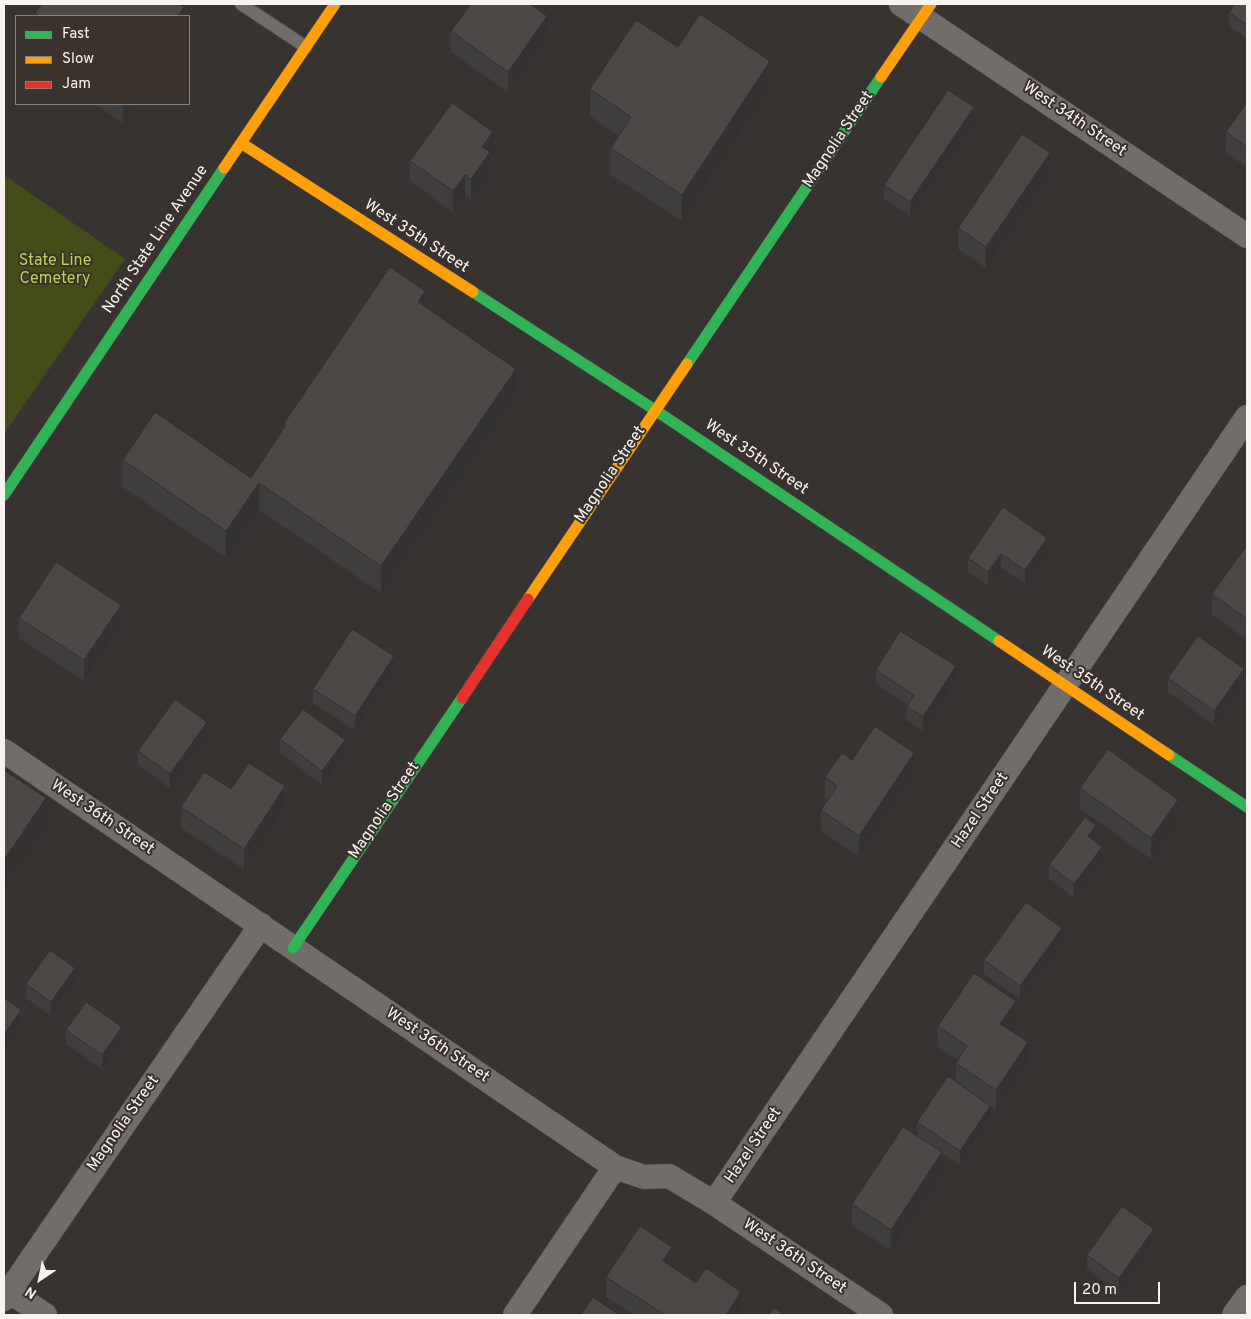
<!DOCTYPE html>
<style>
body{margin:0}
#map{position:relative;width:1251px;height:1319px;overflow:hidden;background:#373330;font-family:Overpass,sans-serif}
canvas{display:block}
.frame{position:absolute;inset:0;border:5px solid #f8f3f0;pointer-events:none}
.legend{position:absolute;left:15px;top:15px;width:175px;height:90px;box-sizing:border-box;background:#3a322d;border:1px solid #867f7b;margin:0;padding:6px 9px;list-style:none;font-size:15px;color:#f8f3f0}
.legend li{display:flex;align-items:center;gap:10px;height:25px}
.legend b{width:25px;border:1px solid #867f7b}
.north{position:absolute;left:15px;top:1254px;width:50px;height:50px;-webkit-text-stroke:4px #3a322d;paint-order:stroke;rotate:214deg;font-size:14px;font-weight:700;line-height:20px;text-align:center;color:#f8f3f0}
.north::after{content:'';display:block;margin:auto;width:18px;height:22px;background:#f8f3f0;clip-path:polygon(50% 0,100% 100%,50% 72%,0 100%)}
.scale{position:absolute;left:1074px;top:1282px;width:86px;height:22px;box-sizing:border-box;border:2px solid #f8f3f0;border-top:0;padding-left:6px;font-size:15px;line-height:18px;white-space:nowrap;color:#f8f3f0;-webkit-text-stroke:4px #3a322d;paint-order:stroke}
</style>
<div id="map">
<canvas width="1251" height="1319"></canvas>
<div class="frame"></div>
<ul class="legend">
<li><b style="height:6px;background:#30b455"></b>Fast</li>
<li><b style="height:6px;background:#ff9f0a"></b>Slow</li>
<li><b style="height:6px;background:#e5322d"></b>Jam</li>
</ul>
<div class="north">N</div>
<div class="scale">20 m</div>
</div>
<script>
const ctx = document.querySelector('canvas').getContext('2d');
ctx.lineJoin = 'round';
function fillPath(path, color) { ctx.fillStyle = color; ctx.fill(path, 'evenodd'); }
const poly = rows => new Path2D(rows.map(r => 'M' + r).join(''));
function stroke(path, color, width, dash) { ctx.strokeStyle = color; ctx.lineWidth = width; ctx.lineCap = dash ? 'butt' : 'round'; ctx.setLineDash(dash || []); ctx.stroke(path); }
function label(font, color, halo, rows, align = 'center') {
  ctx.font = font + ' Overpass,sans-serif'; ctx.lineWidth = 4; ctx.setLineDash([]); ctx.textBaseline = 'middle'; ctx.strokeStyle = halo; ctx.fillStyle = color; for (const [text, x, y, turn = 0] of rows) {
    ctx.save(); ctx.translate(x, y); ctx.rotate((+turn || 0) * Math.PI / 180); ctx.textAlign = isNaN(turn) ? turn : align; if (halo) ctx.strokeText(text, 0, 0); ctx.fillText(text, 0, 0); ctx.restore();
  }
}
fillPath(poly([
 [4,175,125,259,4,434]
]), '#444c17');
const lane = poly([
 [241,4,306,47]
]);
const street = poly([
 [901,4,1247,236],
 [4,751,615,1167,644,1177,669,1176,714,1203,881,1315],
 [714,1203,1247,417],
 [4,1288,45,1315],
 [4,1299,261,925],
 [515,1315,615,1167],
 [1234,1315,1247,1297]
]);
const fast = poly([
 [473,292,655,410,999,641],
 [687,364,881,77],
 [4,495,224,168],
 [1169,755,1247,807],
 [293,948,462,698]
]);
const slow = poly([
 [881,77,931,4],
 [241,143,473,292],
 [224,168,335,4],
 [528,599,687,364],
 [999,641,1169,755]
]);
const jam = poly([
 [462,698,528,599]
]);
stroke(lane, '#524f4c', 14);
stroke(street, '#524f4c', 25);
stroke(fast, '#524f4c', 12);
stroke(slow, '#524f4c', 12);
stroke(jam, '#524f4c', 12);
stroke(lane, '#706d6b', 12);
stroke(street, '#706d6b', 24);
stroke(fast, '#30b455', 11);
stroke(slow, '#ff9f0a', 11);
stroke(jam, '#e5322d', 11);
fillPath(poly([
 [1247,4,1247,39,1229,26,1229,12],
 [451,31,547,36,508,92,451,52],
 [678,47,770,87,682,221,611,175,611,148,619,136,590,116,590,89],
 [1247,102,1247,167,1226,153,1226,132],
 [95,104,137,104,123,123],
 [974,121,910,216,884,198,884,185],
 [493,152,490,156,490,173,471,199,465,195,453,212,410,181,410,161],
 [1050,174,986,268,958,249,958,228],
 [425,307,516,395,381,593,259,510,226,558,123,487,123,460,251,478,284,430,284,423],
 [1003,507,1047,552,1025,584,1001,568,988,586,968,572,968,558],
 [1247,545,1247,640,1212,615,1212,594],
 [19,618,121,625,84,681,19,638],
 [394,670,355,730,313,703,313,689],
 [876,670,956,680,923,731,907,720,907,706,908,705,876,684],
 [1168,678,1244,683,1214,725,1168,692],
 [207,736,170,788,138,765,138,751],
 [280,739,345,754,322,785,280,753],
 [914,773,859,856,821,831,821,810,828,800,825,798,825,777],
 [1080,788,1178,820,1151,859,1080,809],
 [231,789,285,807,244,869,181,828,181,807],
 [1096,839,1095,841,1102,861,1074,898,1049,878,1049,865],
 [1062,942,1020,999,984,974,984,960],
 [75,982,51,1016,26,998,26,984],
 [1016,1022,1010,1030,1028,1062,996,1110,990,1106,990,1119,960,1165,942,1153,942,1173,891,1250,852,1225,852,1204,917,1136,917,1122,956,1082,956,1063,958,1060,938,1047,938,1026],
 [66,1030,122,1040,102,1069,66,1044],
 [1154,1243,1119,1292,1087,1269,1087,1255],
 [672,1267,741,1312,739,1315,634,1315,606,1297,606,1277]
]), '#403e3c');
fillPath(poly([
 [184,7,184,16,178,16],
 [547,16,547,36,508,92,508,72],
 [770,61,770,87,682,221,682,195],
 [123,104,137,104,123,123],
 [974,107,974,121,910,216,910,202],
 [493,132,493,152,490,156,490,173,471,199,471,179,482,147],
 [1050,153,1050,174,986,268,986,247],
 [465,175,465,195,453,212,453,191],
 [425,291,425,318,418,302],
 [516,369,516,395,381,593,381,566],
 [259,483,259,510,226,558,226,531],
 [1047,538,1047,552,1025,584,1025,570],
 [1001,554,1001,568,988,586,988,572],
 [121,605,121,625,84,681,84,660],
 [394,656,394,670,355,730,355,716],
 [956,666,956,680,923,731,923,717],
 [1244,669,1244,683,1214,725,1214,711],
 [207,722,207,736,170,788,170,774],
 [345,740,345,754,322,785,322,771],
 [914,753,914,773,859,856,859,836],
 [285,786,285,807,244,869,244,849],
 [46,798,46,824,4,886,4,860],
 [1178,800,1178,820,1151,859,1151,838],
 [1096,825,1096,839,1088,850,1088,836],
 [1102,847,1102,861,1074,898,1074,884],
 [1062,928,1062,942,1020,999,1020,986],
 [75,968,75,982,51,1016,51,1002],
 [1016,1001,1016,1022,1000,1044,1000,1024],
 [21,1010,21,1024,4,1049,4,1035],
 [122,1027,122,1040,102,1069,102,1055],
 [1028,1042,1028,1062,996,1110,996,1090],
 [990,1106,990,1119,960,1165,960,1151],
 [942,1152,942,1173,891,1250,891,1230],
 [1154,1229,1154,1243,1119,1292,1119,1278],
 [672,1247,672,1267,663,1261],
 [741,1292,741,1312,739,1315,726,1315]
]), '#343231');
const building = poly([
 [42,4,179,4,184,7,178,16,39,16,35,13,42,4],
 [471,4,530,4,547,16,508,72,451,31,471,4],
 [1235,4,1247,4,1247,25,1229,12,1235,4],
 [700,14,770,61,682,195,611,148,631,117,590,89,636,20,678,47,700,14],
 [948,90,974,107,910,202,884,185,948,90],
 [1247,102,1247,147,1226,132,1247,102],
 [452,103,493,132,482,147,490,152,471,179,465,175,453,191,410,161,452,103],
 [1022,134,1050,153,986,247,958,228,1022,134],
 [390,267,425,291,418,302,516,369,381,566,259,483,226,531,123,460,155,412,251,478,286,425,284,423,390,267],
 [1003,507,1047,538,1025,570,1001,554,988,572,968,558,1003,507],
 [1247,545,1247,619,1212,594,1247,545],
 [56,562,121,605,84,660,19,618,56,562],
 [352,629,394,656,355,716,313,689,352,629],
 [900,631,956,666,923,717,907,706,914,695,876,670,900,631],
 [1198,636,1244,669,1214,711,1168,678,1198,636],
 [175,699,207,722,170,774,138,751,175,699],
 [303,709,345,740,322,771,280,739,303,709],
 [875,726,914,753,859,836,821,810,837,786,825,777,842,753,852,760,875,726],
 [1108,749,1178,800,1151,838,1080,788,1108,749],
 [249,763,285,786,244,849,181,807,204,772,231,789,249,763],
 [4,770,46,798,4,860,4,770],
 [1085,817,1096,825,1088,836,1102,847,1074,884,1049,865,1085,817],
 [1026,902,1062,928,1020,986,984,960,1026,902],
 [50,950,75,968,51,1002,26,984,50,950],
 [974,973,1016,1001,1000,1024,1028,1042,996,1090,956,1063,967,1046,938,1026,974,973],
 [4,998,21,1010,4,1035,4,998],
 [86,1002,122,1027,102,1055,66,1030,86,1002],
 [948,1076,990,1106,960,1151,917,1122,948,1076],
 [903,1127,942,1152,891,1230,852,1204,903,1127],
 [1122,1206,1154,1229,1119,1278,1087,1255,1122,1206],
 [640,1226,672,1247,663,1261,696,1283,706,1268,741,1292,726,1315,665,1315,606,1277,640,1226],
 [593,1297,619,1315,581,1315,593,1297],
 [774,1308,784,1315,769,1315,774,1308]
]);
fillPath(building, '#4b4846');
stroke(building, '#343231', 1);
label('16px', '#f8f3f0', '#3a322d', [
 ["West 34th Street",1074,120,34],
 ["Magnolia Street",839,140,-56],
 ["West 35th Street",416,237,33],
 ["North State Line Avenue",156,240,-56],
 ["West 35th Street",756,458,34],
 ["Magnolia Street",611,475,-56],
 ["West 35th Street",1092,684,34],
 ["Magnolia Street",385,811,-56],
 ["Hazel Street",981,811,-56],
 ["West 36th Street",102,818,34],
 ["West 36th Street",437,1046,34],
 ["Magnolia Street",124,1124,-55],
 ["Hazel Street",754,1146,-56],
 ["West 36th Street",794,1257,34]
]);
label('16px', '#bdd352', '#3a322d', [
 ["State Line",55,262],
 ["Cemetery",55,280]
]);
</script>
